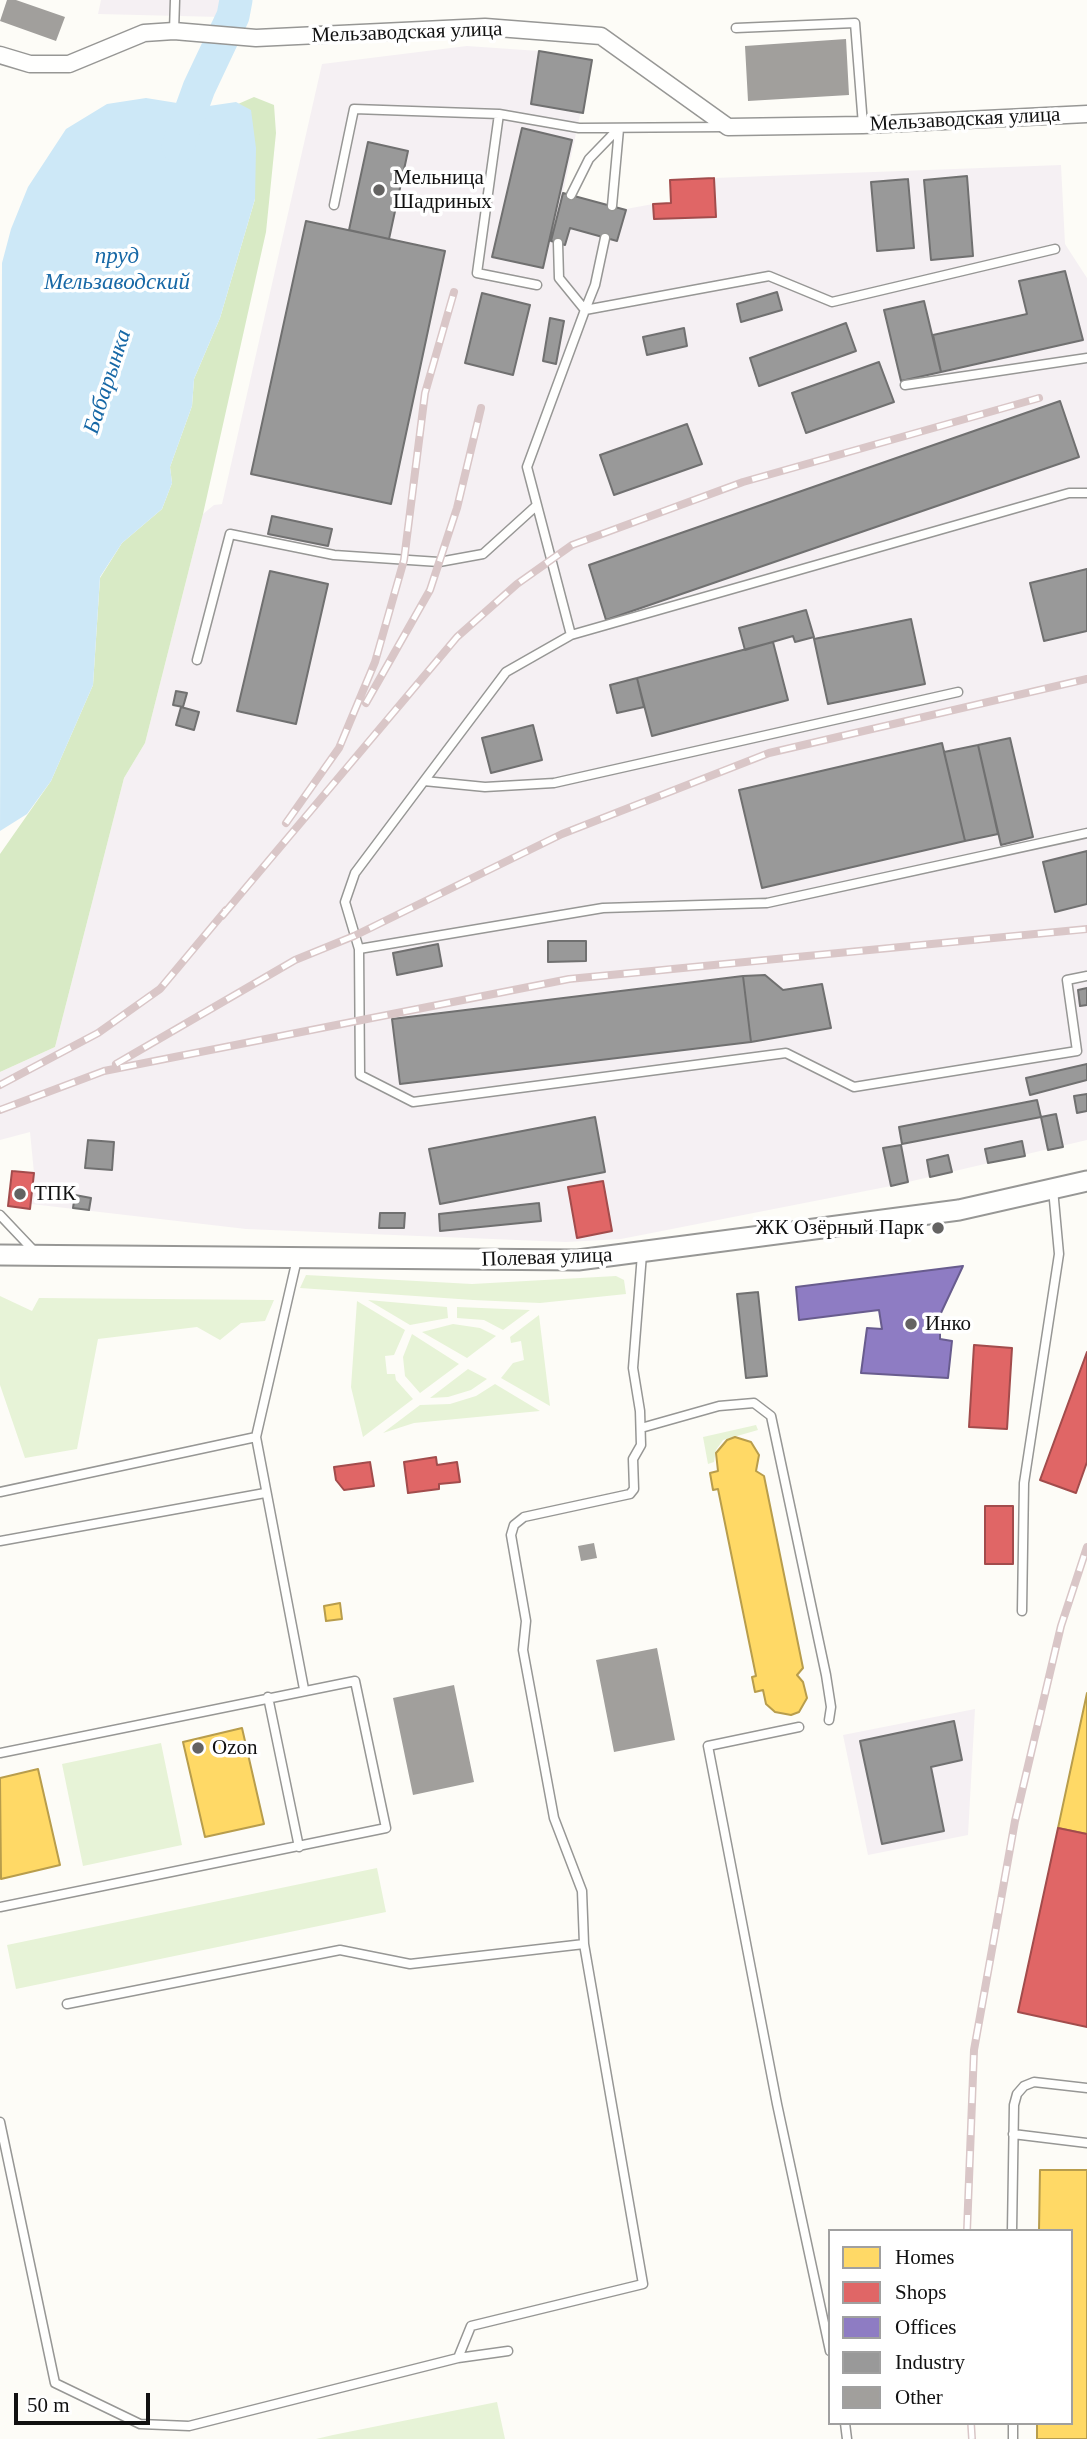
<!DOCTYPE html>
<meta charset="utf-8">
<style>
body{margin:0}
#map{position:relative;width:1087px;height:2439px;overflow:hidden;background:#fdfcf7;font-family:"Times New Roman",serif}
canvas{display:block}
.legend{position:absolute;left:828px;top:2229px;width:245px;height:196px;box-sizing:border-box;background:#fff;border:2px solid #a0a0a0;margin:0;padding:9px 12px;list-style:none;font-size:21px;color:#111}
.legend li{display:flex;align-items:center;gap:14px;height:35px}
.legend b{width:35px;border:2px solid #a0a0a0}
.scale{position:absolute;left:14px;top:2393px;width:136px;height:32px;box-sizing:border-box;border:4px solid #111;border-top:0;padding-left:9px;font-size:21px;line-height:24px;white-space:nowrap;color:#111;-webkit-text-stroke:5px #fff;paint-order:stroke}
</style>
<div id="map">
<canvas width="1087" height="2439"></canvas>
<ul class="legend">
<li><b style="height:19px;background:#ffd966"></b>Homes</li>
<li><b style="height:19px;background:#e06666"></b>Shops</li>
<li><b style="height:19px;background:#8e7cc3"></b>Offices</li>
<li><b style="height:19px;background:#999"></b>Industry</li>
<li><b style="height:19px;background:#a19f9c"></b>Other</li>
</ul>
<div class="scale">50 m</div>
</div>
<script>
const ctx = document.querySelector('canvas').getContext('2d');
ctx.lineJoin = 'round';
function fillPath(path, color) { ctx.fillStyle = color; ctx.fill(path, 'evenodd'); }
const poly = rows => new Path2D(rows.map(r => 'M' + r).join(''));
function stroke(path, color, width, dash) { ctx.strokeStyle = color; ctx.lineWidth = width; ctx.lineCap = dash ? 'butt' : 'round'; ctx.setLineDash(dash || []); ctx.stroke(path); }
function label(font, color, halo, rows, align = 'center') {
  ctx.font = font + ' "Times New Roman",serif'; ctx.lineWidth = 7; ctx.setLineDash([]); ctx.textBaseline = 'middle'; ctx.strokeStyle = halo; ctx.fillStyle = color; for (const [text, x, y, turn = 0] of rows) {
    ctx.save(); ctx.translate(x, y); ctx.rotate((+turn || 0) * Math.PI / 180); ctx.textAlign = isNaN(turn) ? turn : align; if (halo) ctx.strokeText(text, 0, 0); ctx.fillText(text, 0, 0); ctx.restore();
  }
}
fillPath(poly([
 [101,0,225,0,220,17,98,14],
 [467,46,539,51,592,60,563,193,626,209,653,204,655,219,715,217,714,178,1061,165,1065,244,1087,278,1087,1140,891,1186,621,1239,566,1242,246,1229,31,1204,34,1173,30,1132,0,1140,0,1072,55,1047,124,778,145,743,203,514,214,505,222,504,322,64],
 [975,1709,968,1835,868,1855,843,1735]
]), '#f5f0f3');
fillPath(poly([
 [306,1275,472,1284,616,1276,624,1280,626,1294,540,1303,473,1300,300,1288],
 [0,1296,32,1311,39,1298,274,1300,265,1321,241,1323,220,1340,197,1327,98,1339,77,1449,25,1458,0,1385],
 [368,1300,447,1307,448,1318,410,1325],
 [357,1301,405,1330,394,1355,385,1356,387,1374,395,1374,396,1380,413,1399,363,1437,351,1387],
 [457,1307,530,1310,503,1330,484,1320,457,1318],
 [539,1315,550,1406,501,1378,513,1363,524,1360,521,1341,511,1343,510,1337],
 [453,1324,480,1328,496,1336,467,1358,422,1332],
 [412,1334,459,1364,420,1393,405,1376,403,1357],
 [468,1369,487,1379,471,1390,448,1397,430,1398],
 [495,1384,540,1411,414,1423,383,1433,420,1405,450,1404,476,1396],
 [756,1425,758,1430,723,1440,716,1450,714,1462,708,1464,703,1437],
 [161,1743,182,1845,83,1866,62,1764],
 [377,1868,386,1912,16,1989,7,1945],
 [497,2402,505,2439,316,2439,333,2435]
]), '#e7f3d7');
fillPath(poly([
 [254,97,274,105,276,133,266,232,203,514,145,743,124,778,55,1047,0,1072,0,854,51,781,93,685,100,578,122,543,162,509,172,483,170,467,192,406,194,379,220,318,255,199,238,104]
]), '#d8eac5');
fillPath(poly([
 [146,98,202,107,236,102,251,110,256,148,255,199,220,318,194,379,192,406,170,467,172,483,162,509,122,543,100,577,93,685,51,781,27,814,0,831,2,263,11,229,28,187,66,129,107,104]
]), '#cde8f7');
const homes = poly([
 [735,1437,751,1442,759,1455,756,1471,764,1476,803,1668,797,1675,803,1682,807,1698,799,1712,791,1715,775,1712,766,1704,763,1690,755,1692,752,1677,756,1676,718,1489,713,1490,710,1473,718,1471,716,1453,727,1440,735,1437],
 [340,1603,342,1619,326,1621,324,1606,340,1603],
 [1087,1693,1087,1834,1058,1828,1087,1693],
 [242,1728,264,1824,205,1837,183,1742,242,1728],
 [38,1769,60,1865,1,1879,0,1778,38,1769],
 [1040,2170,1087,2170,1087,2439,1037,2439,1037,2423,1071,2423,1071,2231,1039,2231,1040,2170]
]);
fillPath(homes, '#ffd966');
stroke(homes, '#b89d4c', 2);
const shops = poly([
 [714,178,716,217,654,219,653,204,671,203,670,180,714,178],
 [12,1171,34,1173,30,1209,8,1206,12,1171],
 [603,1181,612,1231,577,1238,568,1187,603,1181],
 [974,1345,1012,1348,1007,1429,969,1427,974,1345],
 [1087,1352,1087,1462,1076,1493,1040,1480,1087,1352],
 [436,1457,437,1465,457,1462,460,1482,439,1484,439,1489,408,1493,404,1462,436,1457],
 [370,1462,374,1486,344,1490,336,1480,334,1467,370,1462],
 [985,1506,1013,1506,1013,1564,985,1564,985,1506],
 [1058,1828,1087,1834,1087,2027,1018,2012,1058,1828]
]);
fillPath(shops, '#e06666');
stroke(shops, '#a24c4c', 2);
const offices = poly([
 [963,1266,940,1315,940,1339,952,1341,948,1378,861,1373,867,1328,882,1329,879,1310,799,1320,796,1287,963,1266]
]);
fillPath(offices, '#8e7cc3');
stroke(offices, '#685c8e', 2);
const industry = poly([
 [539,51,592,60,583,113,531,104,539,51],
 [522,128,572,140,543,268,492,257,522,128],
 [368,142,408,151,389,239,349,230,368,142],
 [967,176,973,256,931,260,924,180,967,176],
 [908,179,914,248,877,251,871,182,908,179],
 [563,193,626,210,617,241,570,228,565,245,551,241,563,193],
 [306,221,445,251,391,504,251,474,306,221],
 [1065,271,1083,340,941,372,933,335,1027,314,1019,281,1065,271],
 [777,292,782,310,741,322,737,304,777,292],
 [482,293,530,305,513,375,465,363,482,293],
 [924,301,941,372,901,381,884,310,924,301],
 [550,318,564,321,556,364,543,361,550,318],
 [846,323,856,351,759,386,750,358,846,323],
 [684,328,687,346,647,355,643,337,684,328],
 [879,362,894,402,806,433,792,393,879,362],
 [1060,401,1079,457,606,620,589,565,1060,401],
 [687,424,702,464,614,495,600,455,687,424],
 [272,516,332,529,328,546,268,534,272,516],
 [1087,569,1087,631,1044,641,1030,583,1087,569],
 [270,571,328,584,296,724,237,711,270,571],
 [806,610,814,637,795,642,793,636,745,650,739,628,806,610],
 [911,619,925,684,828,704,814,639,911,619],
 [773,642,788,700,652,736,637,678,773,642],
 [637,678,644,707,617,713,610,685,637,678],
 [176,691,187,693,183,707,173,705,176,691],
 [181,707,199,712,194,730,176,725,181,707],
 [533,725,542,760,491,773,482,738,533,725],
 [1010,738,1033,837,1001,845,978,745,1010,738],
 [942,743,965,841,762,888,739,790,942,743],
 [978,745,998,834,965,841,944,752,978,745],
 [1087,851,1087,904,1055,912,1043,862,1087,851],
 [548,941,586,941,586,961,548,962,548,941],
 [438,944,442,966,397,975,393,953,438,944],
 [765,975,783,990,822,984,831,1028,751,1042,743,976,765,975],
 [743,976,751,1042,400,1084,392,1019,743,976],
 [1087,988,1087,1005,1080,1006,1078,990,1087,988],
 [1087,1064,1087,1080,1030,1095,1026,1078,1087,1064],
 [1087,1094,1087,1111,1077,1113,1074,1096,1087,1094],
 [1037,1100,1041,1117,902,1144,899,1127,1037,1100],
 [1056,1114,1063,1147,1048,1150,1041,1117,1056,1114],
 [595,1117,605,1172,440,1204,429,1149,595,1117],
 [88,1140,114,1142,112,1170,85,1168,88,1140],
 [1022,1141,1025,1156,988,1163,985,1149,1022,1141],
 [901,1145,908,1182,891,1186,883,1148,901,1145],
 [948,1155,952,1172,930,1177,927,1160,948,1155],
 [75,1195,91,1198,89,1210,73,1208,75,1195],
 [539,1203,541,1221,440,1231,439,1214,539,1203],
 [380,1213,405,1213,404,1228,379,1228,380,1213],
 [758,1292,767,1376,746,1378,737,1294,758,1292],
 [954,1721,962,1760,931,1767,944,1831,882,1844,860,1741,954,1721]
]);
fillPath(industry, '#999');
stroke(industry, '#707070', 2);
stroke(poly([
 [178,146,199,88,233,16,236,0]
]), '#cde8f7', 33);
fillPath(poly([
 [7,0,16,0,65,17,56,41,0,21],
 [846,39,849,95,748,101,745,46],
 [594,1543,597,1558,581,1561,578,1546],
 [657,1648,675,1740,614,1752,596,1660],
 [454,1685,474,1782,413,1795,393,1698]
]), '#a19f9c');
const service = poly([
 [736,28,855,23,863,125],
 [174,31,175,0],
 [499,114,477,273,537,285],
 [571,195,589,159,619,128],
 [334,205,354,109,499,114,579,128,725,127],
 [612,206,619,129],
 [558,243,559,278,585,310,595,285,605,238],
 [905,385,1087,358],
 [571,635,527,467,585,310,769,276,832,302,1055,249],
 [197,660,230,534,334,555,439,562,483,554,536,506],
 [958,692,554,783,485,787,424,781,506,672,571,635,1069,493,1087,493],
 [424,781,355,873,345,902,359,949,360,1075,413,1102,786,1053,854,1087,1077,1051,1067,980,1087,976],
 [359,949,603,908,767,903,1087,833],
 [0,1215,36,1253],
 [297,1259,256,1437,304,1689],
 [641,1428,719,1406,754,1403,771,1416,826,1675,831,1707,829,1720],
 [0,1492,256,1437],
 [0,1541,265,1493],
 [1022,1611,1024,1483,1059,1254,1053,1189],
 [268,1697,299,1847],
 [799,1727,708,1746,777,2104,830,2351],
 [0,1753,355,1681,386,1828,0,1907],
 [67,2004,340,1950,410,1964,584,1944],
 [0,2122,55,2383,140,2424,189,2426,458,2358,471,2326,643,2284,584,1944,582,1891,554,1818,523,1650,526,1621,511,1535,514,1525,524,1517,630,1494,634,1489,633,1459,641,1445,640,1411,633,1368,642,1254],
 [1013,2134,1087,2143],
 [1012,2231,1014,2105,1017,2094,1024,2086,1034,2082,1087,2088],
 [458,2358,508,2351],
 [845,2423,847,2439],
 [1013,2423,1013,2439]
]);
const minor = poly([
 [0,55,30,64,69,64,144,33,174,31,256,38,485,27,601,36,728,127,863,125,1087,114]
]);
const tertiary = poly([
 [0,1255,578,1260,959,1210,1087,1181]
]);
stroke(service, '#979795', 11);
stroke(minor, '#979795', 19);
stroke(tertiary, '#979795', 23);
stroke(service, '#fffffe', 8);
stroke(minor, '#fffffe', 16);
stroke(tertiary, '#fffffe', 19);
const rail = poly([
 [366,703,430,590,457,508,481,408],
 [286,823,339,748,375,662,404,560,425,393,454,292],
 [222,916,457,637,517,584,572,545,743,482,1039,398],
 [116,1064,295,960,354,936,562,834,769,753,1087,679],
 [0,1085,98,1033,160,989,226,910],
 [0,1110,104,1071,569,979,1087,929],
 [967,2231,974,2050,1015,1821,1061,1626,1087,1547],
 [971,2423,972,2439]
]);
stroke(rail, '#d9c6c7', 8);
stroke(rail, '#fff', 5, [16]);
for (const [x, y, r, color] of [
 [379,190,7,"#646362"],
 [20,1194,7,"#646362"],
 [938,1228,7,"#646362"],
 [911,1324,7,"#646362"],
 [198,1748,7,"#646362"]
]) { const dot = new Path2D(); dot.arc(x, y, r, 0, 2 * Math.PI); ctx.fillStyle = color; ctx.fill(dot); stroke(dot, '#fff', 2.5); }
label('21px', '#111', '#fff', [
 ["Мельзаводская улица",407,33,-2],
 ["Мельзаводская улица",965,120,-3],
 ["Полевая улица",547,1258,-2]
]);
label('21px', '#111', '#fff', [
 ["Мельница",393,178],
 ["Шадриных",393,202],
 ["ТПК",34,1194],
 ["ЖК Озёрный Парк",924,1228,"right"],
 ["Инко",925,1324],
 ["Ozon",212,1748]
], 'left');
label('italic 23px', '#1768a6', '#fff', [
 ["пруд",117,257],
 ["Мельзаводский",117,283],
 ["Бабарынка",108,382,-72]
]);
</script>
